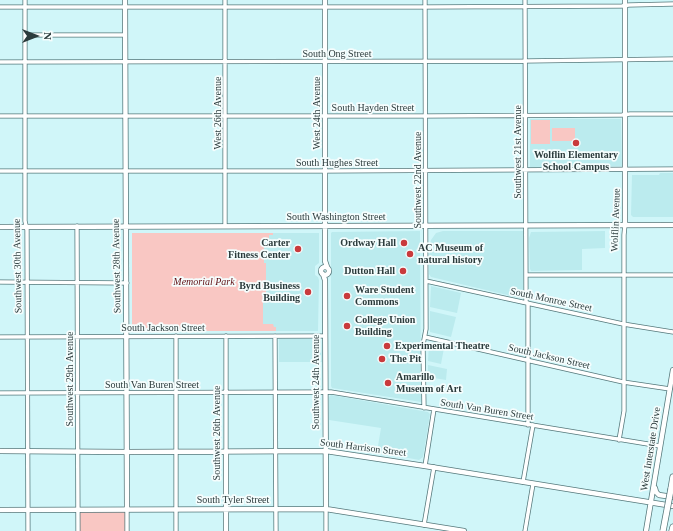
<!DOCTYPE html>
<style>
body{margin:0}
#map{position:relative;width:673px;height:531px;overflow:hidden;background:#d0f6f9;font-family:"Times New Roman",serif}
canvas{display:block}
.north{position:absolute;left:16px;top:16px;width:40px;height:40px;-webkit-text-stroke:3px #f5fdfd;paint-order:stroke;rotate:90deg;font-size:11px;font-weight:700;line-height:16px;text-align:center;color:#2b3b3c}
.north::after{content:'';display:block;margin:auto;width:14px;height:18px;background:#2b3b3c;clip-path:polygon(50% 0,100% 100%,50% 72%,0 100%)}
</style>
<div id="map">
<canvas width="673" height="531"></canvas>
<div class="north">N</div>
</div>
<script>
const ctx = document.querySelector('canvas').getContext('2d');
ctx.lineJoin = 'round';
function fillPath(path, color) { ctx.fillStyle = color; ctx.fill(path, 'evenodd'); }
const poly = rows => new Path2D(rows.map(r => 'M' + r).join(''));
function stroke(path, color, width, dash) { ctx.strokeStyle = color; ctx.lineWidth = width; ctx.lineCap = dash ? 'butt' : 'round'; ctx.setLineDash(dash || []); ctx.stroke(path); }
function label(font, color, halo, rows, align = 'center') {
  ctx.font = font + ' "Times New Roman",serif'; ctx.lineWidth = 3.5; ctx.setLineDash([]); ctx.textBaseline = 'middle'; ctx.strokeStyle = halo; ctx.fillStyle = color; for (const [text, x, y, turn = 0] of rows) {
    ctx.save(); ctx.translate(x, y); ctx.rotate((+turn || 0) * Math.PI / 180); ctx.textAlign = isNaN(turn) ? turn : align; if (halo) ctx.strokeText(text, 0, 0); ctx.fillText(text, 0, 0); ctx.restore();
  }
}
fillPath(poly([
 [530,119,621,119,622,166,530,167],
 [660,173,673,173,673,217,633,217,631,215,632,175,659,175],
 [420,231,421,402,332,388,331,386,331,233,332,232],
 [443,231,523,231,523,295,520,298,431,277,429,274,429,256,431,240,436,233],
 [605,231,605,248,582,249,582,270,531,271,530,269,529,238,531,232],
 [273,233,319,233,319,263,315,266,315,275,318,277,319,280,318,331,276,331,276,328,263,325,263,298,266,298,266,263,264,263,264,239,269,235,273,235],
 [431,286,461,293,457,313,430,307],
 [430,311,456,317,451,337,430,332],
 [279,339,321,339,322,362,279,362],
 [429,344,444,348,441,364,428,361],
 [428,365,447,369,446,380,428,377],
 [331,395,428,412,430,414,423,457,419,460,377,452,381,428,329,420,329,397]
]), '#bbebee');
fillPath(poly([
 [531,120,550,120,550,144,531,144],
 [552,128,575,128,575,141,552,141],
 [132,233,273,233,273,235,269,235,269,239,264,240,264,263,266,263,266,298,263,298,263,324,273,324,274,327,276,327,276,331,132,331],
 [80,512,126,512,126,531,80,531]
]), '#f9c7c3');
const minor = poly([
 [25,0,25,221,27,230,28,531],
 [225,0,225,226],
 [525,0,526,303],
 [0,7,425,7,622,6,629,5,673,4],
 [25,35,125,35],
 [0,62,525,61,673,59],
 [0,116,425,116,622,115,630,114,673,114],
 [0,171,326,171,673,169],
 [77,226,78,531],
 [526,275,673,275],
 [426,281,623,324,673,332],
 [0,282,127,283],
 [528,303,528,425],
 [176,336,176,531],
 [226,336,226,451],
 [275,336,276,531],
 [0,337,325,336],
 [425,337,623,382,670,389],
 [0,393,331,392,660,446],
 [424,408,423,345,426,329,425,0],
 [619,440,624,411,624,235,625,224],
 [425,466,434,409],
 [523,482,533,425],
 [326,509,326,531],
 [127,510,127,531],
 [424,525,434,467],
 [525,531,533,484]
]);
const major = poly([
 [125,0,127,510],
 [325,0,325,261,327,267],
 [625,224,625,0],
 [0,227,673,225],
 '321 271a4 4 0 1 1 8 0a4 4 0 1 1-8 0Z',
 [323,274,325,280,326,509],
 [0,451,127,452,326,451,425,466,673,506],
 [655,488,656,492,659,495,673,497],
 [0,510,326,509,464,531],
 [226,531,226,451],
 [646,531,673,370]
]);
const highway = poly([
 [671,489,673,477],
 [672,531,673,527]
]);
stroke(minor, '#55787b', 5);
stroke(major, '#55787b', 6);
stroke(highway, '#55787b', 7);
stroke(minor, '#fff', 3.5);
stroke(major, '#fff', 4.5);
stroke(highway, '#fff', 5.5);
const highwayBridge = poly([
 [663,531,671,489]
]);
stroke(highwayBridge, '#55787b', 7, []);
stroke(highwayBridge, '#fff', 5.5);
for (const [x, y, r, color] of [
 [576,143,4,"#c93a3c"],
 [404,243,4,"#c93a3c"],
 [298,249,4,"#c93a3c"],
 [410,254,4,"#c93a3c"],
 [403,271,4,"#c93a3c"],
 [308,292,4,"#c93a3c"],
 [347,296,4,"#c93a3c"],
 [347,326,4,"#c93a3c"],
 [387,346,4,"#c93a3c"],
 [382,359,4,"#c93a3c"],
 [388,383,4,"#c93a3c"]
]) { const dot = new Path2D(); dot.arc(x, y, r, 0, 2 * Math.PI); ctx.fillStyle = color; ctx.fill(dot); stroke(dot, '#f5fdfd', 1.5); }
label('10px', '#2b3b3c', '#f5fdfd', [
 ["South Ong Street",337,54],
 ["South Hayden Street",373,108],
 ["West 26th Avenue",218,113,-90],
 ["West 24th Avenue",317,113,-90],
 ["Southwest 21st Avenue",518,152,-90],
 ["South Hughes Street",337,163],
 ["Southwest 22nd Avenue",418,180,-90],
 ["South Washington Street",336,217],
 ["Wolflin Avenue",616,220,-88],
 ["Southwest 30th Avenue",18,266,-91],
 ["Southwest 28th Avenue",117,266,-91],
 ["South Monroe Street",551,300,12],
 ["South Jackson Street",163,328],
 ["South Jackson Street",549,357,13],
 ["Southwest 29th Avenue",70,379,-90],
 ["Southwest 24th Avenue",316,382,-90],
 ["South Van Buren Street",152,385],
 ["South Van Buren Street",487,410,9],
 ["Southwest 26th Avenue",217,433,-90],
 ["South Harrison Street",363,448,7],
 ["West Interstate Drive",651,449,-81],
 ["South Tyler Street",233,500]
]);
label('bold 10px', '#2b3b3c', '#f5fdfd', [
 ["Wolflin Elementary",576,155,"center"],
 ["School Campus",576,167,"center"],
 ["Carter",290,243,"right"],
 ["Fitness Center",290,255,"right"],
 ["Ordway Hall",396,243,"right"],
 ["AC Museum of",418,248],
 ["natural history",418,260],
 ["Dutton Hall",395,271,"right"],
 ["Byrd Business",300,286,"right"],
 ["Building",300,298,"right"],
 ["Ware Student",355,290],
 ["Commons",355,302],
 ["College Union",355,320],
 ["Building",355,332],
 ["Experimental Theatre",395,346],
 ["The Pit",390,359],
 ["Amarillo",396,377],
 ["Museum of Art",396,389]
], 'left');
label('italic 10px', '#601014', '#f5fdfd', [
 ["Memorial Park",204,282]
]);
</script>
